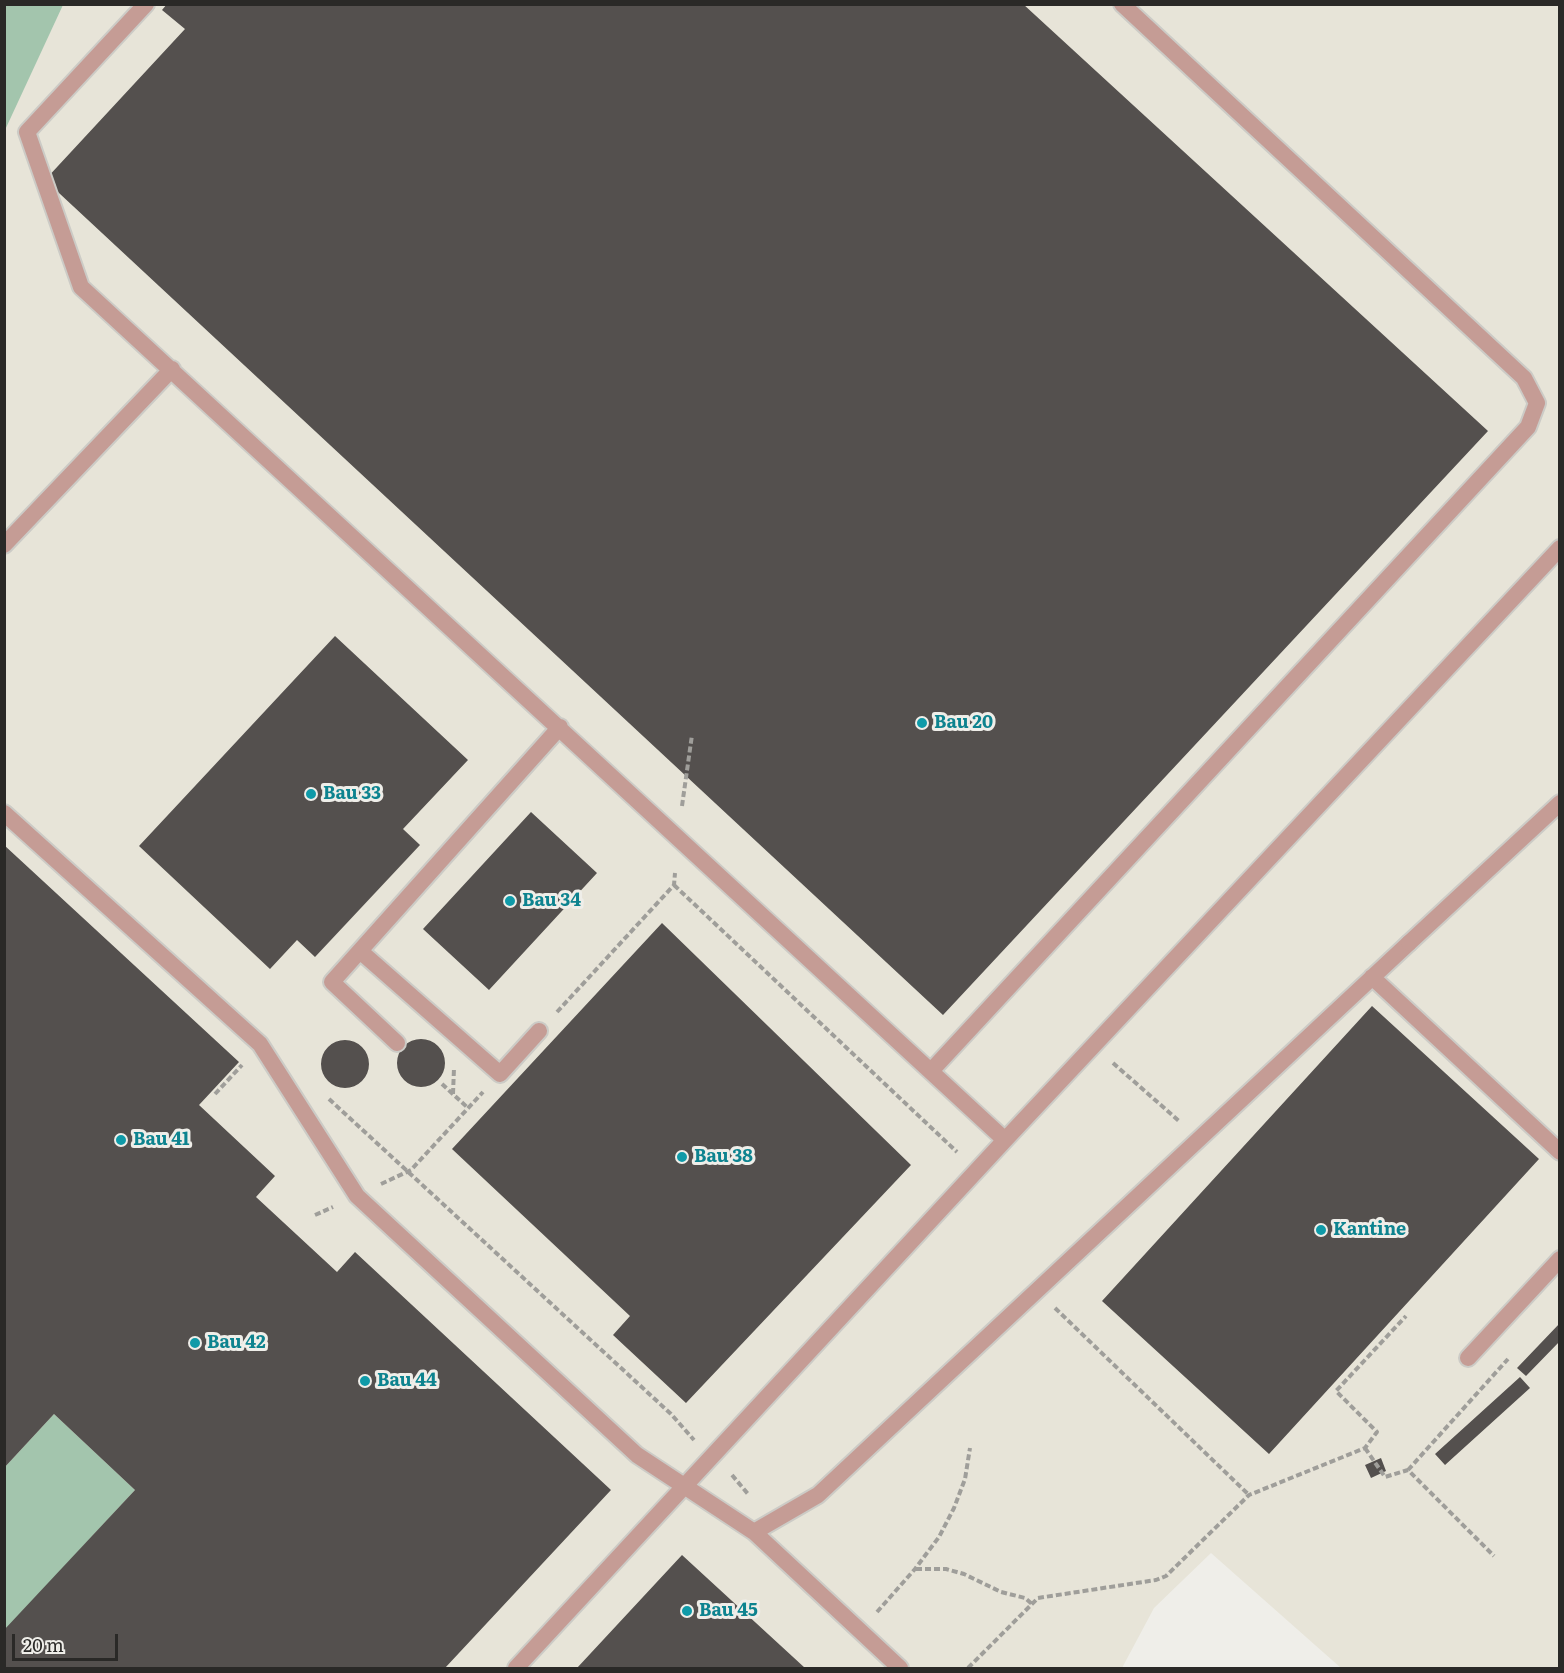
<!DOCTYPE html>
<style>
body{margin:0}
#map{position:relative;width:1564px;height:1673px;overflow:hidden;background:#efeee9;font-family:Literata,serif}
canvas{display:block}
.frame{position:absolute;inset:0;border:6px solid #2a2927;pointer-events:none}
.scale{position:absolute;left:12px;top:1634px;width:106px;height:27px;box-sizing:border-box;border:3px solid #2a2927;border-top:0;padding-left:8px;font-size:18px;line-height:21px;white-space:nowrap;color:#2a2927;-webkit-text-stroke:4px #efeee9;paint-order:stroke}
</style>
<div id="map">
<canvas width="1564" height="1673"></canvas>
<div class="frame"></div>
<div class="scale">20 m</div>
</div>
<script>
const ctx = document.querySelector('canvas').getContext('2d');
ctx.lineJoin = 'round';
function fillPath(path, color) { ctx.fillStyle = color; ctx.fill(path, 'evenodd'); }
const poly = rows => new Path2D(rows.map(r => 'M' + r).join(''));
function stroke(path, color, width, dash) { ctx.strokeStyle = color; ctx.lineWidth = width; ctx.lineCap = dash ? 'butt' : 'round'; ctx.setLineDash(dash || []); ctx.stroke(path); }
function label(font, color, halo, rows, align = 'center') {
  ctx.font = font + ' Literata,serif'; ctx.lineWidth = 6; ctx.setLineDash([]); ctx.textBaseline = 'middle'; ctx.strokeStyle = halo; ctx.fillStyle = color; for (const [text, x, y, turn = 0] of rows) {
    ctx.save(); ctx.translate(x, y); ctx.rotate((+turn || 0) * Math.PI / 180); ctx.textAlign = isNaN(turn) ? turn : align; if (halo) ctx.strokeText(text, 0, 0); ctx.fillText(text, 0, 0); ctx.restore();
  }
}
fillPath(poly([
 [63,5,1559,5,1559,1668,1341,1668,1211,1553,1154,1608,1122,1668,5,1668,4,130]
]), '#e7e4d8');
fillPath(poly([
 [5,4,63,5,5,130,4,5],
 [54,1414,135,1490,5,1630,4,1468]
]), '#a3c5ad');
fillPath(poly([
 [167,4,1023,4,1488,431,943,1015,45,180,185,29,162,10],
 [335,636,468,760,403,829,420,845,315,957,297,940,270,969,139,846],
 [531,812,597,873,489,990,423,929],
 [4,845,239,1062,199,1105,275,1176,256,1197,337,1272,355,1252,611,1490,445,1668,4,1668,4,1630,135,1490,54,1414,4,1468],
 [662,923,911,1165,686,1403,613,1335,630,1316,452,1149],
 [1372,1006,1539,1159,1269,1454,1102,1301],
 '397 1063a24 24 0 1 1 48 0a24 24 0 1 1-48 0Z',
 '321 1064a24 24 0 1 1 48 0a24 24 0 1 1-48 0Z',
 [1560,1323,1560,1341,1526,1376,1517,1368],
 [1520,1377,1530,1388,1445,1465,1435,1454],
 [1381,1458,1386,1471,1371,1478,1365,1465],
 [682,1555,805,1668,577,1668]
]), '#54504e');
const service = poly([
 [146,4,27,132,81,287,1005,1140],
 [4,545,172,369],
 [4,813,260,1044,357,1196,637,1455,754,1532,900,1668],
 [360,951,500,1074,539,1031],
 [1372,977,1560,1152],
 [397,1043,332,982,560,727],
 [931,1071,1528,427,1537,403,1524,378,1122,4],
 [1468,1358,1560,1259],
 [754,1532,818,1495,1409,943],
 [516,1668,1005,1140,1560,548]
]);
const minor = poly([
 [1409,943,1560,803]
]);
stroke(service, '#cccbc6', 20);
stroke(minor, '#cccbc6', 20);
stroke(poly([
 [682,806,692,735],
 [674,885,957,1152],
 [557,1012,674,885,675,873],
 [1113,1063,1179,1121],
 [442,1084,468,1108],
 [215,1094,242,1065],
 [453,1094,454,1068],
 [329,1099,671,1414,694,1440],
 [381,1184,411,1170,483,1092],
 [315,1215,333,1207],
 [1055,1308,1249,1495],
 [1365,1448,1385,1477,1408,1470,1494,1556],
 [1408,1470,1508,1359],
 [732,1475,748,1494],
 [916,1569,946,1569,964,1574,1001,1592,1025,1598,1032,1604],
 [877,1612,915,1569,939,1537,954,1508,965,1479,970,1448],
 [968,1668,1038,1598,1156,1580,1166,1576,1249,1495,1365,1448,1377,1432,1336,1391,1406,1316]
]), '#9f9e9a', 4, [6, 3]);
stroke(service, '#c59c95', 16);
stroke(minor, '#c59c95', 16);
for (const [x, y, r, color] of [
 [922,723,6,"#0f9aa8"],
 [311,794,6,"#0f9aa8"],
 [510,901,6,"#0f9aa8"],
 [121,1140,6,"#0f9aa8"],
 [682,1157,6,"#0f9aa8"],
 [1321,1230,6,"#0f9aa8"],
 [195,1343,6,"#0f9aa8"],
 [365,1381,6,"#0f9aa8"],
 [687,1611,6,"#0f9aa8"]
]) { const dot = new Path2D(); dot.arc(x, y, r, 0, 2 * Math.PI); ctx.fillStyle = color; ctx.fill(dot); stroke(dot, '#efeee9', 2); }
label('bold 18px', '#0d838f', '#efeee9', [
 ["Bau 20",934,723],
 ["Bau 33",323,794],
 ["Bau 34",522,901],
 ["Bau 41",133,1140],
 ["Bau 38",694,1157],
 ["Kantine",1333,1230],
 ["Bau 42",207,1343],
 ["Bau 44",377,1381],
 ["Bau 45",699,1611]
], 'left');
</script>
